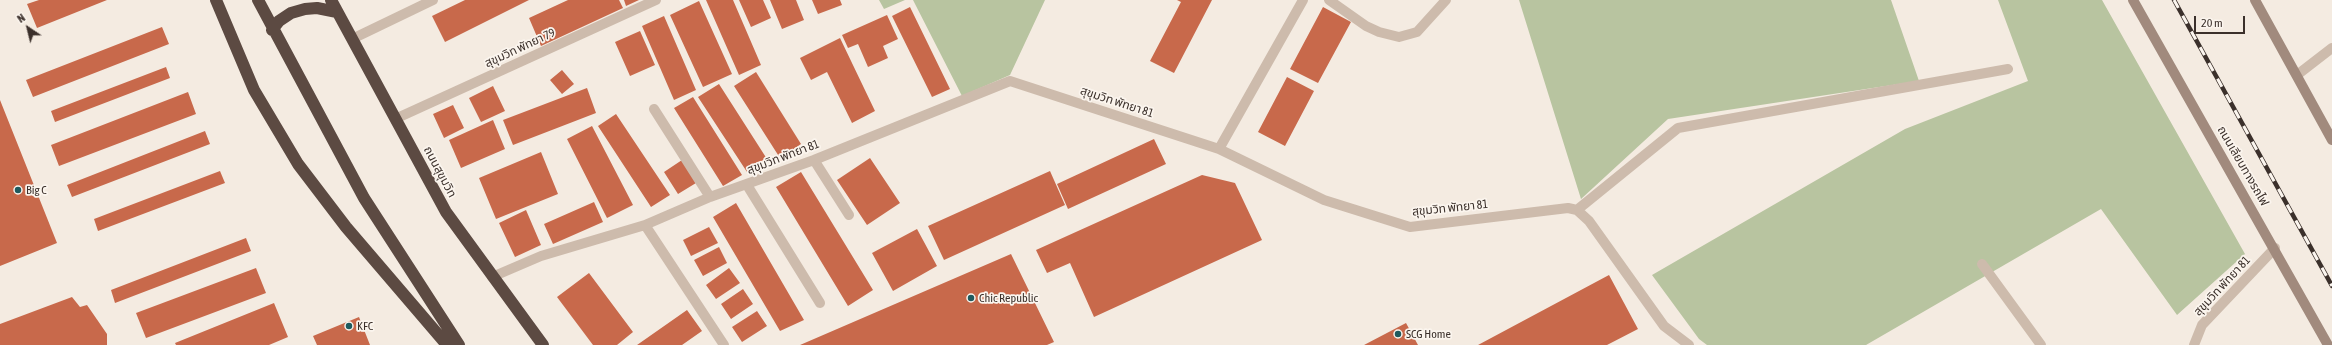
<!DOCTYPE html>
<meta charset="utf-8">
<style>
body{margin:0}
#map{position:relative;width:2332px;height:345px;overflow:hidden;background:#f4ebe1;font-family:"Asap Condensed",sans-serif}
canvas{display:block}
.north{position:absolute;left:8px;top:8px;width:40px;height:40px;-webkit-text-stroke:3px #fbf5ee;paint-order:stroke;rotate:325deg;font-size:11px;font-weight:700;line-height:16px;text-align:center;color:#3b302b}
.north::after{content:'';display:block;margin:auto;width:14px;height:18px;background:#3b302b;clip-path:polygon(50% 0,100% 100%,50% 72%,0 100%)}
.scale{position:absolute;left:2194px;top:16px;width:51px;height:18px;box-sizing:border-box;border:2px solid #3b302b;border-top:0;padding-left:5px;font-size:12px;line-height:14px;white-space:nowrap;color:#3b302b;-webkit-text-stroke:3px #fbf5ee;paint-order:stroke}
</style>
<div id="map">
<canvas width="2332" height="345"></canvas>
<div class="north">N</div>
<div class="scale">20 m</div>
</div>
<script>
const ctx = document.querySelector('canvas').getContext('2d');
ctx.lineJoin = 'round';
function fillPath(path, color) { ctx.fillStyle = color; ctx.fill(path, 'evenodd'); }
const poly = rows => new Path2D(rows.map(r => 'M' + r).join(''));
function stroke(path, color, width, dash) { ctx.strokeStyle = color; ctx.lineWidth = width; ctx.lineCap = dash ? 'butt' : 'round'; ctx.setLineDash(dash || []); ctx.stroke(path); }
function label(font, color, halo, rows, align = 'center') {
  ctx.font = font + ' "Asap Condensed","Noto Sans Thai",sans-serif'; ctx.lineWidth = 3.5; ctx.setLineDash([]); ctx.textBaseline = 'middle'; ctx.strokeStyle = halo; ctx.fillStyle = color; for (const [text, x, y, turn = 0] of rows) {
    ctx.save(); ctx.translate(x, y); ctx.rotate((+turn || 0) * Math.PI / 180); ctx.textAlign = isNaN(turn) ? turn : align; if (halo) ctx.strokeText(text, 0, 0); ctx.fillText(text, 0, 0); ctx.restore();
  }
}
fillPath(poly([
 [879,0,905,0,884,9],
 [913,0,1045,0,1010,75,962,96],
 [1519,0,1891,0,1919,81,1668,119,1581,199],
 [1998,0,2102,0,2245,254,2177,315,2101,209,1866,345,1707,345,1699,339,1652,275,1905,129,2028,81]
]), '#b8c4a0');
fillPath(poly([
 [39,0,107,0,37,28,27,4],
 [465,0,529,0,445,42,432,16],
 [568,0,619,0,623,8,541,46,529,18],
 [624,0,639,0,626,6],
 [706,0,733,0,761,65,739,75],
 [739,0,763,0,771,18,751,27],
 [770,0,796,0,804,20,782,29],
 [812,0,840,0,842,5,818,14],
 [1177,0,1212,0,1174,73,1150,61,1181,2],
 [699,1,732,74,703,87,670,15],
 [910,7,950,89,932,97,892,16],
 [1323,7,1351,22,1318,83,1290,69],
 [887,15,898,39,883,46,888,58,868,67,858,44,848,48,842,35],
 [664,16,696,90,674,100,642,26],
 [162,27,169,44,33,97,26,80],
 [640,31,655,65,630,76,615,42],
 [840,38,875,111,852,123,827,72,811,80,800,58],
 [166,67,170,78,55,122,51,111],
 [562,70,574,84,562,94,550,80],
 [756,72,801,144,780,158,734,86],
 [1287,77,1314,91,1285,146,1258,132],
 [719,84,767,159,747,172,698,97],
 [493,86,505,111,481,122,469,98],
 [587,88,596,113,513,145,503,120],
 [188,92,196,114,59,166,51,145],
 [693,97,742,175,723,186,674,108],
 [0,100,57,243,0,266],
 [453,105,464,128,444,138,433,114],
 [616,114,670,195,651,207,598,126],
 [493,120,505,149,461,168,449,140],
 [592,126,633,205,607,218,567,139],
 [205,131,210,144,72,197,67,185],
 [1154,139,1166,164,1068,209,1057,184],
 [541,152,558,194,496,219,479,178],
 [870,158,900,203,867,225,837,180],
 [682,160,696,183,678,194,664,172],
 [220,171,225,183,98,231,94,219],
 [1050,171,1065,205,944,260,928,226],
 [801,172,873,290,848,306,776,187],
 [1202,175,1235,183,1262,240,1094,317,1070,263,1047,273,1036,250],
 [594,202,603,222,553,244,544,224],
 [736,203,804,320,780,331,713,217],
 [526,210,541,245,515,257,499,223],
 [709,227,718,243,691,256,683,240],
 [917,229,937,266,893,291,872,253],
 [246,238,251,251,115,303,111,290],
 [719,247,727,263,703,276,694,260],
 [1011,254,1054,342,1047,345,800,345],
 [256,268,266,293,146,338,136,313],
 [729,268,740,283,716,299,706,285],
 [589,273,633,332,617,345,593,345,557,297],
 [1609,275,1638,329,1607,345,1478,345],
 [743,289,753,304,731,319,721,304],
 [72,297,80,307,87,305,107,334,107,345,0,345,0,324],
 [274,303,288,337,269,345,176,345,175,343],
 [687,310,702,331,682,345,637,345],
 [757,311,767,326,742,342,732,327],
 [359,317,370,345,317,345,313,336],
 [1406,323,1418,345,1364,345]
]), '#c8694b');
stroke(poly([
 [1329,0,1366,26,1379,32,1399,37,1417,32,1446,0],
 [352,39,433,0],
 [2297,75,2332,48],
 [654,109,710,197],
 [395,119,656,0],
 [1219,149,1303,0],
 [814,160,849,215],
 [747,185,820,303],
 [1577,210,1678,128,2008,69],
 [645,225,724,345],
 [1982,264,2041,345],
 [492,277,541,256,645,225,710,197,814,160,1010,81,1219,149,1324,200,1410,227,1568,208,1577,210,1589,221,1664,326,1689,345],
 [2194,345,2202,325,2275,248]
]), '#cdbbac', 10);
stroke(poly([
 [2133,0,2328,345],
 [2255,0,2332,140]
]), '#a18a7d', 10);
stroke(poly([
 [216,0,254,90,298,164,346,227,447,345],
 [258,0,364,198,459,345],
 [331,0,446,212,543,345],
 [272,30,279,21,291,13,305,9,317,8,337,12]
]), '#5c4a42', 12);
const rail = poly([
 [2174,0,2332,286]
]);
stroke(rail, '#3b302b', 4.5);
stroke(rail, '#fbf5ee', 3, [9]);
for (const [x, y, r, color] of [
 [18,190,4,"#1f5a5e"],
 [971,298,4,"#1f5a5e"],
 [349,326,4,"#1f5a5e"],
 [1398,334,4,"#1f5a5e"]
]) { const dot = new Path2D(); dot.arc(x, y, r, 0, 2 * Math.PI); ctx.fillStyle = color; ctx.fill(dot); stroke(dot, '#fbf5ee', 1.5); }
label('12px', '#3b302b', '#fbf5ee', [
 ["สุขุมวิท พัทยา 79",520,48,-25],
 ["สุขุมวิท พัทยา 81",1117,102,18],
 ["สุขุมวิท พัทยา 81",783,157,-21],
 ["ถนนเลียบทางรถไฟ",2243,166,60],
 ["ถนนสุขุมวิท",440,172,62],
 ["สุขุมวิท พัทยา 81",1450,208,-6],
 ["สุขุมวิท พัทยา 81",2222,286,-47]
]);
label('12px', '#3b302b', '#fbf5ee', [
 ["Big C",26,190],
 ["Chic Republic",979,298],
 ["KFC",357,326],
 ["SCG Home",1406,334]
], 'left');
</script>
